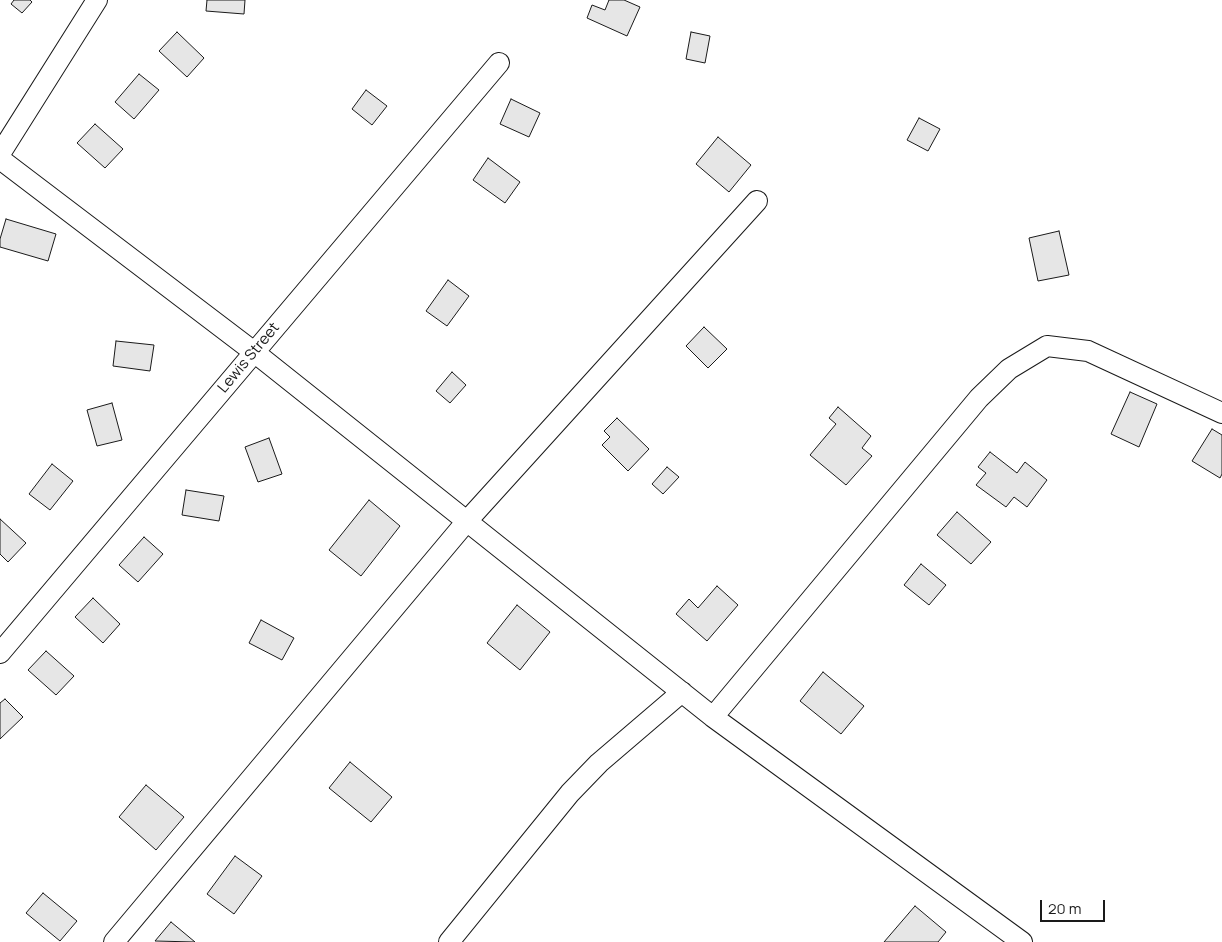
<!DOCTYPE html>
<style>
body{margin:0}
#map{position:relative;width:1222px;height:942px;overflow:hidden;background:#fff;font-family:Manrope,sans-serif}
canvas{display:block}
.scale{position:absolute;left:1040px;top:900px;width:65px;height:22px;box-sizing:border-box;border:2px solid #1a1a1a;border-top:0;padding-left:6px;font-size:15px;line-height:18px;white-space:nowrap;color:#1a1a1a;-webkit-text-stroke:4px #fff;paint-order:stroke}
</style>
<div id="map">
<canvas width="1222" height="942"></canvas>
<div class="scale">20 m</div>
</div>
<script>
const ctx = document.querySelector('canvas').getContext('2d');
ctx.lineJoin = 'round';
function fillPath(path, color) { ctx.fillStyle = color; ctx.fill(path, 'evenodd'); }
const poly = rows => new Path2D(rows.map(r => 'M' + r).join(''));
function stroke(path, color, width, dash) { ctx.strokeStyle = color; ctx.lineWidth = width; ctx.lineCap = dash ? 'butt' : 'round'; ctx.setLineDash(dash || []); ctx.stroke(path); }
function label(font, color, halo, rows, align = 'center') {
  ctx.font = font + ' Manrope,sans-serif'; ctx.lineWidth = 4; ctx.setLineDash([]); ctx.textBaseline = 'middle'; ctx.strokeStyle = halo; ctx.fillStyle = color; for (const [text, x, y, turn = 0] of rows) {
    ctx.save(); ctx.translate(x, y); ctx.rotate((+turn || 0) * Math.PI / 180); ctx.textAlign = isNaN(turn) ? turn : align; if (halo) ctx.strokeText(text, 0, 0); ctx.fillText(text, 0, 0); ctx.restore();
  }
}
const building = poly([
 [14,0,30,0,32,2,22,13,11,4,14,0],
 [207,0,245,0,244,14,206,11,207,0],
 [609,0,624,0,640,7,627,36,587,18,592,5,605,10,609,0],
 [177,32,204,58,187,77,159,51,177,32],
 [691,32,710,36,705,63,686,59,691,32],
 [139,74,159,90,134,119,115,102,139,74],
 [366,90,387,106,372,125,352,109,366,90],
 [511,99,540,113,529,137,500,124,511,99],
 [919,118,940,129,928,151,907,140,919,118],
 [95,124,123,149,105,168,77,143,95,124],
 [718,137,751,165,729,192,696,164,718,137],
 [488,158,520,182,505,203,473,180,488,158],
 [6,219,56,234,48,261,0,247,0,239,6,219],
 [1059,231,1069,275,1038,281,1029,238,1059,231],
 [448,280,469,296,447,326,426,311,448,280],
 [704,327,727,349,708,368,686,346,704,327],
 [116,341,154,345,150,371,113,366,116,341],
 [452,372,466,385,450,403,436,391,452,372],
 [1130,392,1157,404,1139,447,1111,434,1130,392],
 [112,403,122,440,97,446,87,410,112,403],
 [838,407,871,436,862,448,872,456,846,485,810,455,836,424,829,418,838,407],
 [617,418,649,449,628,471,602,445,610,437,604,431,617,418],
 [1212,429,1222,435,1222,474,1220,478,1192,461,1212,429],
 [269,438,282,474,258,482,245,447,269,438],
 [990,452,1017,473,1025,462,1047,480,1027,507,1014,497,1006,507,976,485,986,473,978,467,990,452],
 [52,464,73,481,50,510,29,494,52,464],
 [667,467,679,477,663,494,652,484,667,467],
 [186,490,224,496,219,521,182,515,186,490],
 [369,500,400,526,361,576,329,550,369,500],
 [957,512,991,542,971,564,937,535,957,512],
 [0,519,26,543,8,562,0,554,0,519],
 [144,537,163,554,138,582,119,565,144,537],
 [921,564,946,585,929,605,904,585,921,564],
 [717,586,738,605,707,641,676,614,689,599,698,608,717,586],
 [93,598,120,624,103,643,75,617,93,598],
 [517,605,550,632,520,670,487,643,517,605],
 [261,620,294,638,282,660,249,643,261,620],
 [46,651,74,676,56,695,28,670,46,651],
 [823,672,864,706,841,734,800,701,823,672],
 [5,699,23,717,0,739,0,703,5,699],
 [350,762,392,797,371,822,329,788,350,762],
 [146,785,184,817,156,850,119,817,146,785],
 [235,856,262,876,234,914,207,894,235,856],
 [43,893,77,921,60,941,26,913,43,893],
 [915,906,946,932,938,942,884,942,915,906],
 [171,922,195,942,155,941,171,922]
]);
fillPath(building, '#e6e6e6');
stroke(building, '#1a1a1a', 1);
const street = poly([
 [0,154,97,0],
 [0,159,254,352,713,717,1022,942],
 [0,653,499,63],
 [713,717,979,398,1009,369,1047,346,1088,351,1222,413],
 [114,942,467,521,757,201],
 [449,942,570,793,599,763,682,692]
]);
stroke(street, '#1a1a1a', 22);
stroke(street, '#fff', 20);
label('15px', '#1a1a1a', '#fff', [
 ["Lewis Street",249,358,-50]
]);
</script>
